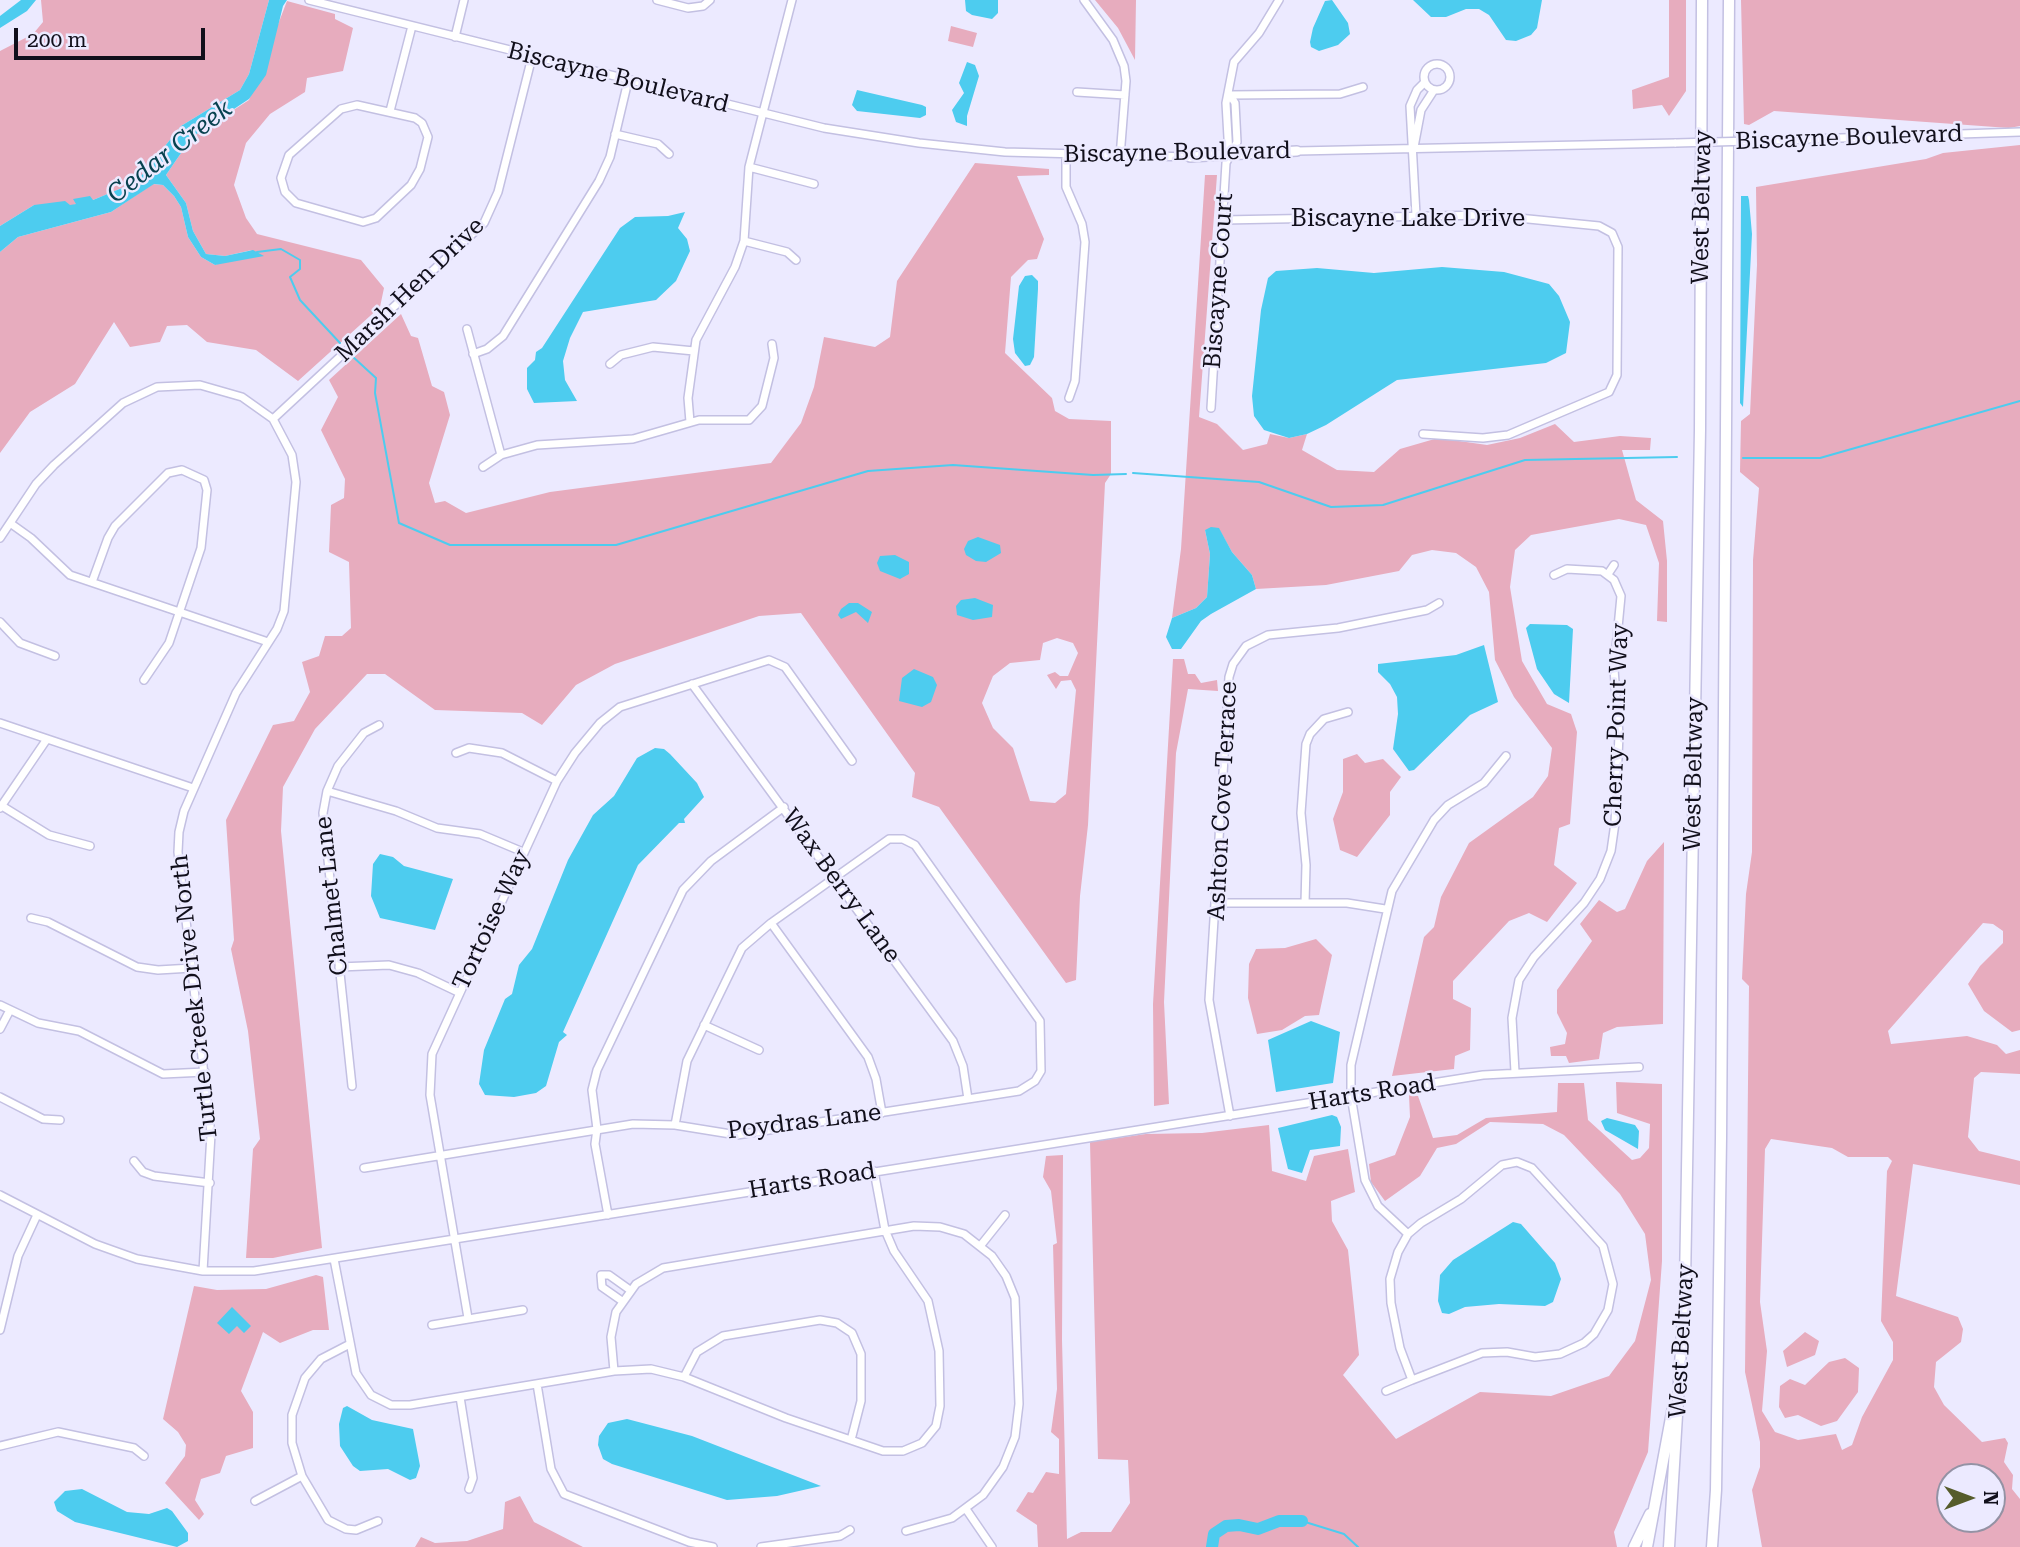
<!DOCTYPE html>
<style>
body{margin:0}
#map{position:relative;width:2020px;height:1547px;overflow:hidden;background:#eceaff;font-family:"Roboto Serif",serif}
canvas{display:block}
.north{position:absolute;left:1936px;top:1463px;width:70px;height:70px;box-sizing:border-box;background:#eceaff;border:2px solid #9492a4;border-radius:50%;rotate:90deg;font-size:19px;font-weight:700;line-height:28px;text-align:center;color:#110f1b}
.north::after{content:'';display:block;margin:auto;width:24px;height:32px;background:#565c2b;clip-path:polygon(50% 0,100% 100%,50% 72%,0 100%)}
.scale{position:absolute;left:14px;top:28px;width:191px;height:32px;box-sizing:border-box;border:4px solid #110f1b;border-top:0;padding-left:9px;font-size:21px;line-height:24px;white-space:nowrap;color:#110f1b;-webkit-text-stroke:5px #eceaff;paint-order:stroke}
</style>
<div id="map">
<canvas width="2020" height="1547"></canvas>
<div class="north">N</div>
<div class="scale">200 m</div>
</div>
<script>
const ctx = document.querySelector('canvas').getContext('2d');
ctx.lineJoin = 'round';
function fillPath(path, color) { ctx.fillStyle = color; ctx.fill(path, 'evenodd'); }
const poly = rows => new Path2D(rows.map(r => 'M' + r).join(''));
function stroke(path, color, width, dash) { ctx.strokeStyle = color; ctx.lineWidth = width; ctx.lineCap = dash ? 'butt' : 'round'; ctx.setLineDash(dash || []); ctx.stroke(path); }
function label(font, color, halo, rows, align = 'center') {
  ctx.font = font + ' "Roboto Serif",serif'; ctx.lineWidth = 5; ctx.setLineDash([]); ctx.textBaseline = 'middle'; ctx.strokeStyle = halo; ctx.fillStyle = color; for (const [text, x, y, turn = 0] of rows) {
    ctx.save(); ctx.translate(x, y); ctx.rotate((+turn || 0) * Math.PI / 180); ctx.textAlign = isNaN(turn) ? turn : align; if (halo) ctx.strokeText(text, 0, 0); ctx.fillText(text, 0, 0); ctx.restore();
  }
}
fillPath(poly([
 [41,0,269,0,249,74,240,90,181,126,141,176,122,188,93,200,74,199,77,204,69,206,34,205,0,226,0,51,33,34,43,22],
 [1095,0,1136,0,1135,60,1118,28],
 [1669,0,1686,0,1686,91,1669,116,1662,105,1633,109,1632,90,1669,77],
 [1741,0,2020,0,2020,126,2009,128,1774,111,1749,125,1744,124],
 [287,1,335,14,335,19,353,28,343,71,307,78,305,92,270,114,246,143,234,185,246,218,257,234,361,260,384,288,380,307,298,381,256,350,207,342,187,325,167,326,160,342,130,347,114,322,75,384,30,412,0,453,0,252,18,237,111,212,153,184,163,185,174,196,181,207,188,237,201,257,215,265,252,250,225,256,206,254,193,231,186,203,166,175,192,137,249,100],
 [951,26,977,33,973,47,948,41],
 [2020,145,2020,1030,2012,1032,1984,1011,1968,984,1980,966,2003,943,2003,931,1993,924,1983,923,1888,1031,1891,1044,1967,1036,1997,1045,2006,1054,2020,1050,2020,1074,1981,1072,1974,1078,1968,1137,1979,1151,2020,1161,2020,1185,1913,1164,1896,1296,1958,1317,1963,1329,1961,1342,1936,1362,1934,1387,1944,1405,1982,1442,2005,1438,2008,1443,2004,1462,2013,1475,2012,1489,2020,1499,2020,1547,1762,1547,1752,1490,1760,1467,1760,1442,1745,1372,1749,986,1742,979,1746,894,1752,852,1753,560,1759,488,1740,472,1741,421,1750,414,1757,265,1756,187,1926,159,1943,153],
 [1771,1139,1832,1148,1848,1157,1888,1157,1892,1161,1887,1171,1881,1321,1893,1342,1893,1360,1862,1417,1852,1445,1842,1450,1836,1434,1798,1440,1775,1432,1762,1411,1767,1351,1760,1302,1765,1149],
 [1992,1477,1992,1519,1950,1519,1950,1477],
 [975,163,1049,169,1049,175,1017,176,1044,239,1037,259,1028,260,1011,277,1005,353,1052,398,1055,411,1069,419,1111,421,1111,474,1105,483,1088,825,1080,896,1076,980,1066,983,939,807,912,797,915,773,801,613,759,616,615,664,576,685,542,725,522,713,435,710,385,674,367,674,315,729,283,787,281,831,322,1248,273,1258,246,1258,253,1149,260,1139,248,1031,231,949,234,940,226,820,273,725,294,721,310,692,302,662,319,656,325,636,342,636,351,628,349,562,329,552,331,505,344,498,345,479,321,430,338,397,329,380,401,314,411,336,418,338,432,386,444,392,450,415,429,483,435,503,445,501,466,513,550,492,771,463,801,423,814,387,824,337,875,347,890,337,897,281],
 [1057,638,1073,643,1078,653,1068,676,1060,676,1055,672,1047,675,1056,689,1061,681,1071,680,1076,690,1066,794,1055,803,1030,801,1013,748,993,728,982,703,993,676,1010,663,1040,660,1043,643],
 [1205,175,1217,175,1199,417,1217,424,1243,450,1267,444,1270,434,1289,438,1307,434,1302,450,1337,470,1374,472,1400,449,1438,438,1487,445,1520,438,1555,424,1574,442,1620,436,1651,438,1650,450,1622,450,1636,500,1663,521,1667,561,1667,622,1657,621,1659,563,1646,525,1619,519,1531,535,1515,550,1510,587,1522,661,1547,704,1571,714,1577,732,1570,824,1559,828,1554,865,1577,883,1547,922,1529,913,1509,921,1453,981,1453,999,1471,1008,1470,1050,1455,1056,1454,1069,1392,1076,1424,937,1434,927,1441,897,1469,843,1533,797,1548,776,1552,748,1514,697,1495,660,1489,592,1476,567,1456,553,1432,550,1412,555,1399,571,1326,585,1256,589,1252,575,1232,552,1219,529,1205,530,1210,554,1207,597,1196,608,1172,618,1181,549],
 [1173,659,1184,659,1188,674,1195,674,1201,683,1217,680,1218,691,1188,689,1176,753,1164,1002,1169,1104,1154,1106,1153,1004],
 [1357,754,1365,763,1383,759,1401,777,1390,792,1390,815,1357,857,1340,850,1333,819,1343,792,1343,759],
 [1664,842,1663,1024,1617,1027,1603,1033,1599,1059,1569,1063,1566,1056,1551,1056,1550,1047,1565,1044,1567,1033,1557,1013,1557,990,1592,941,1580,924,1599,900,1617,912,1625,909,1647,861],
 [1316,939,1332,955,1319,1015,1305,1016,1282,1030,1257,1034,1248,998,1249,964,1256,949,1285,948],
 [1616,1082,1662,1084,1662,1261,1648,1452,1614,1532,1617,1547,1038,1547,1037,1525,1016,1511,1028,1492,1033,1493,1046,1472,1059,1474,1059,1439,1051,1432,1057,1389,1053,1245,1057,1243,1051,1191,1043,1177,1046,1156,1063,1155,1062,1340,1067,1539,1081,1532,1111,1532,1130,1503,1128,1460,1098,1459,1090,1142,1146,1134,1202,1133,1269,1125,1272,1171,1306,1181,1314,1156,1348,1149,1355,1192,1331,1201,1332,1221,1348,1250,1359,1355,1343,1375,1396,1439,1480,1392,1551,1396,1609,1376,1635,1341,1651,1280,1645,1234,1620,1194,1564,1135,1543,1124,1490,1122,1456,1144,1437,1148,1420,1176,1385,1201,1371,1182,1369,1164,1395,1155,1410,1117,1409,1095,1418,1096,1433,1138,1457,1135,1486,1118,1557,1112,1558,1083,1584,1083,1588,1120,1632,1160,1640,1158,1649,1148,1650,1124,1617,1113],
 [316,1275,323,1277,329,1330,313,1330,280,1343,263,1332,241,1391,253,1412,253,1448,226,1456,220,1473,201,1479,195,1500,204,1514,199,1520,165,1483,185,1456,186,1445,178,1432,163,1419,194,1286,217,1290,266,1289],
 [1805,1332,1819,1341,1815,1355,1787,1367,1783,1351],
 [1845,1358,1859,1368,1858,1392,1837,1421,1821,1426,1798,1415,1785,1418,1779,1407,1780,1386,1790,1379,1805,1385,1829,1362],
 [520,1496,534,1522,583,1547,415,1547,421,1537,435,1543,467,1541,503,1529,505,1502]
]), '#e7acbe');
fillPath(poly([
 [21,0,36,0,27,11,0,28,0,16],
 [269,0,287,0,283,6,266,75,249,99,192,137,166,175,186,203,193,231,206,254,225,256,253,250,264,256,215,265,201,257,188,237,181,207,174,196,163,185,154,184,111,212,18,237,0,252,0,226,34,205,65,201,70,205,76,204,73,199,90,196,93,200,122,188,141,176,181,126,240,90,249,74],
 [965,0,998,0,998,13,992,19,972,15,966,11],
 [1332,0,1348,23,1350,34,1338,45,1319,51,1311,47,1310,42,1313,28,1325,1],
 [1413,0,1542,0,1537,28,1531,35,1516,41,1506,40,1489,15,1479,9,1466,9,1446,17,1431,17],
 [967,62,975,65,979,76,967,116,967,126,956,122,952,110,964,93,959,83],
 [857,90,922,105,926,107,926,115,920,118,857,111,852,105],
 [1741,196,1748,196,1749,200,1752,234,1743,407,1740,403],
 [685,212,678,228,687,239,690,251,676,281,656,300,583,312,570,338,563,361,565,380,577,401,534,403,527,389,527,368,535,360,536,352,542,348,620,228,635,217,668,216],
 [1442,267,1504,272,1549,284,1559,296,1570,322,1566,353,1546,363,1397,380,1326,425,1307,434,1289,438,1264,430,1254,416,1252,396,1261,310,1268,278,1276,271,1317,268,1374,273],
 [1032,275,1038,281,1038,289,1034,357,1030,365,1025,366,1015,353,1013,339,1019,286,1025,276],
 [1211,527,1219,528,1232,552,1252,575,1256,589,1211,614,1201,621,1181,649,1172,649,1166,637,1172,618,1196,608,1207,597,1210,554,1205,530],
 [978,537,1000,545,1001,553,986,562,976,561,966,555,964,549,968,541],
 [895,555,909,562,909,574,900,579,880,571,877,563,880,556],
 [975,598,993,605,992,617,973,620,957,615,956,606,961,600],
 [849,603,858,603,872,612,868,623,856,612,841,619,838,615,841,609],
 [1530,624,1567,625,1573,629,1569,703,1554,694,1537,669,1526,628],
 [1484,645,1498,702,1470,715,1414,770,1409,771,1393,749,1398,714,1397,697,1390,684,1378,672,1378,664,1456,655],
 [914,669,933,677,937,685,931,702,922,707,899,701,902,678],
 [655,748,664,749,670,754,697,783,704,797,684,819,685,823,679,823,638,865,563,1032,567,1035,559,1042,546,1086,536,1093,514,1097,485,1095,479,1084,484,1050,505,999,512,994,519,965,532,949,568,860,593,815,614,796,637,758],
 [380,854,393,857,404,866,453,879,435,930,380,918,371,896,373,864],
 [1311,1021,1340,1032,1333,1083,1276,1092,1268,1040],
 [1332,1115,1337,1117,1341,1127,1340,1146,1310,1150,1302,1173,1288,1169,1278,1128],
 [1607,1118,1635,1125,1639,1131,1638,1149,1605,1130,1601,1121],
 [1513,1222,1521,1224,1555,1263,1561,1279,1553,1302,1545,1306,1499,1304,1465,1307,1449,1314,1442,1313,1438,1301,1440,1275,1453,1260],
 [232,1307,251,1326,244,1333,237,1326,229,1334,217,1323],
 [347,1406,372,1420,413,1429,420,1466,416,1478,410,1480,388,1469,360,1471,353,1466,340,1446,339,1424,343,1408],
 [627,1419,692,1436,821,1486,777,1496,727,1500,612,1464,603,1459,598,1445,599,1436,608,1423],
 [82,1489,127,1512,149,1514,167,1508,172,1511,188,1533,188,1541,177,1547,75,1522,57,1511,54,1502,65,1491]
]), '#4dccef');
stroke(poly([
 [257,252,281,249,300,260,300,269,290,277,300,300,340,343],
 [352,356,376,378,375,393,399,523,450,545,616,545,868,471,953,465,1093,475,1126,474],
 [1743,458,1820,458,2020,401],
 [1133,473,1259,482,1331,507,1383,505,1525,460,1677,457],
 [1302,1521,1344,1534,1358,1547]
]), '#4dccef', 2);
stroke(poly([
 [1212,1547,1214,1534,1226,1526,1239,1525,1258,1529,1279,1521,1302,1521]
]), '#4dccef', 12);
const minor = poly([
 [309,0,824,128,919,143,1005,152,1190,157],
 [657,0,688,8,703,6,710,0],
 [1084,0,1113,40,1124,66,1126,81,1120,157],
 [455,37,464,0],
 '1424 77a13 13 0 1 1 26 0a13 13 0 1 1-26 0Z',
 [1077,92,1125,95],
 [1230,95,1340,94,1363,87],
 [357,105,415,118,422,123,428,137,420,169,411,185,376,218,363,222,296,203,285,192,281,178,289,155,341,109,357,105],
 [390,111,412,26],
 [615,134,658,144,669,154],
 [1751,141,2020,132],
 [1414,147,1421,110,1434,90],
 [1297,151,1676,143],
 [1066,155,1066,187,1082,224,1085,242,1075,381,1069,398],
 [1229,155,1226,103,1234,62,1259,33,1279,0],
 [749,167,814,184],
 [1416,215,1410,106,1417,90,1425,82],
 [1223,220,1488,215,1599,226,1612,233,1618,247,1617,375,1609,392,1508,435,1483,438,1423,434],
 [744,241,787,252,796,260],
 [467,329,501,455],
 [473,354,487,349,503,336,599,181,610,157,628,81],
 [610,364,621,355,653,347,694,351],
 [1211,408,1226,163,1237,142,1235,103,1230,95],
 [273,419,484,223,498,192,532,57],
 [690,422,688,398,696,340,735,267,744,241,749,167,792,0],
 [483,467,501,455,537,445,633,439,699,420,749,420,762,406,774,358,772,344],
 [10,523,31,538,70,575,268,642],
 [0,538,36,484,54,465,123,403,157,387,200,385,242,397,273,419,292,455,296,482,284,611,277,629,236,693,184,811,179,832,178,852,211,1134,203,1271],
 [1608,574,1614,565],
 [92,582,108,538,115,526,168,473,182,470,204,480,207,490,201,548,169,643,144,680],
 [0,622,20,643,55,656],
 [692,684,953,1041,963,1066,968,1099],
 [0,723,193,788],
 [456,753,469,748,502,753,557,781],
 [327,791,396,811,437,828,480,834,523,852],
 [2,806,49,835,90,846],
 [0,808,47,739],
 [1217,903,1347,903,1385,909],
 [1305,903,1306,865,1301,813,1306,744,1310,734,1324,719,1348,712],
 [31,918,48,922,137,967,158,970,192,968],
 [771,923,868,1057,876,1079,882,1113],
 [339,967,389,965,418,973,458,992],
 [0,1005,38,1023,79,1031,163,1074,205,1072],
 [704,1025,759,1050],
 [0,1029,10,1010],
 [1515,1072,1512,1018,1519,980,1534,957,1584,903,1600,879,1611,851,1615,823,1619,735,1614,669,1621,596,1614,580,1602,571,1567,569,1554,575],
 [352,1086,323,813,327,791,338,766,364,733,379,725],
 [0,1097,43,1119,60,1120],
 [1230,1116,1209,1000,1229,677,1233,664,1246,646,1268,635,1338,628,1427,610,1439,603],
 [134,1161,143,1172,154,1176,210,1183],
 [1517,1162,1532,1168,1603,1246,1613,1284,1608,1310,1594,1334,1584,1343,1560,1354,1535,1357,1507,1352,1482,1353,1412,1380,1400,1348,1391,1303,1390,1279,1398,1252,1408,1234,1421,1223,1461,1199,1502,1165,1517,1162],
 [364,1168,633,1124,675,1125,737,1135,1019,1091,1035,1081,1041,1071,1040,1021,915,845,903,839,889,839,771,923,742,948,687,1061,675,1125],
 [0,1195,95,1244,137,1259,203,1271,254,1271,1483,1075,1639,1067],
 [608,1215,595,1144,597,1129,592,1090,597,1070,683,890,711,861,784,807],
 [1408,1234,1378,1206,1365,1180,1351,1096,1351,1065,1392,891,1434,820,1448,805,1484,783,1506,756],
 [981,1245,1005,1215],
 [334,1259,356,1373,371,1395,391,1405,410,1405,614,1371,651,1369,684,1377,786,1418,883,1451,903,1451,922,1443,936,1426,940,1406,939,1351,928,1301,894,1251,885,1230,874,1171],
 [622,1301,602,1287,601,1275,609,1275,630,1290],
 [468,1318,430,1095,432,1054,557,781,575,753,600,723,620,707,769,660,785,667,852,761],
 [432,1325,523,1310],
 [0,1330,18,1256,37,1215],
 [348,1345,321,1359,305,1378,292,1415,292,1443,302,1476,328,1520,346,1529,356,1530,378,1521],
 [614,1371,611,1337,616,1312,636,1284,663,1268,914,1226,940,1227,964,1234,992,1256,1006,1276,1015,1298,1019,1404,1015,1437,1003,1467,983,1495,952,1518,906,1531],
 [684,1377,697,1352,723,1336,820,1320,837,1323,852,1333,861,1354,861,1401,851,1440],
 [537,1384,551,1469,564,1494,689,1542,713,1547],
 [1386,1391,1412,1380],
 [460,1397,473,1478,469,1489],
 [0,1446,58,1432,134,1448,144,1456],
 [255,1501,302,1476],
 [966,1509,992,1547],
 [761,1547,840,1536,850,1530]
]);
const major = poly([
 [1190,157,1297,151]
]);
const highway = poly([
 [1634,1547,1650,1514],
 [1647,1547,1673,1407],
 [1669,1547,1685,1283,1700,430,1702,0],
 [1712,1547,1716,1490,1721,1138,1729,0]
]);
stroke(minor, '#c3c0e2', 10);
stroke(major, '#c3c0e2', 12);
stroke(highway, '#c3c0e2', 13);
stroke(minor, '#fff', 7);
stroke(major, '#fff', 9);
stroke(highway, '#fff', 10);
const minorBridge = poly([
 [1676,143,1751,141]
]);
stroke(minorBridge, '#c3c0e2', 10, []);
stroke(minorBridge, '#fff', 7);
label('24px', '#110f1b', '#eceaff', [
 ["Biscayne Boulevard",618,78,14],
 ["Biscayne Boulevard",1849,138,-2],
 ["Biscayne Boulevard",1177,153,-1],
 ["West Beltway",1702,207,-89],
 ["Biscayne Lake Drive",1408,219],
 ["Biscayne Court",1219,281,-86],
 ["Marsh Hen Drive",410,290,-44],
 ["Cherry Point Way",1617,725,-88],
 ["West Beltway",1694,774,-89],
 ["Ashton Cove Terrace",1223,801,-87],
 ["Wax Berry Lane",841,886,54],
 ["Chalmet Lane",332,896,-96],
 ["Tortoise Way",492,920,-65],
 ["Turtle Creek Drive North",195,998,-96],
 ["Harts Road",1372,1093,-9],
 ["Poydras Lane",804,1122,-7],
 ["Harts Road",812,1181,-9],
 ["West Beltway",1682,1341,-87]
]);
label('italic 26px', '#084250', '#eceaff', [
 ["Cedar Creek",170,152,-38]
]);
</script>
